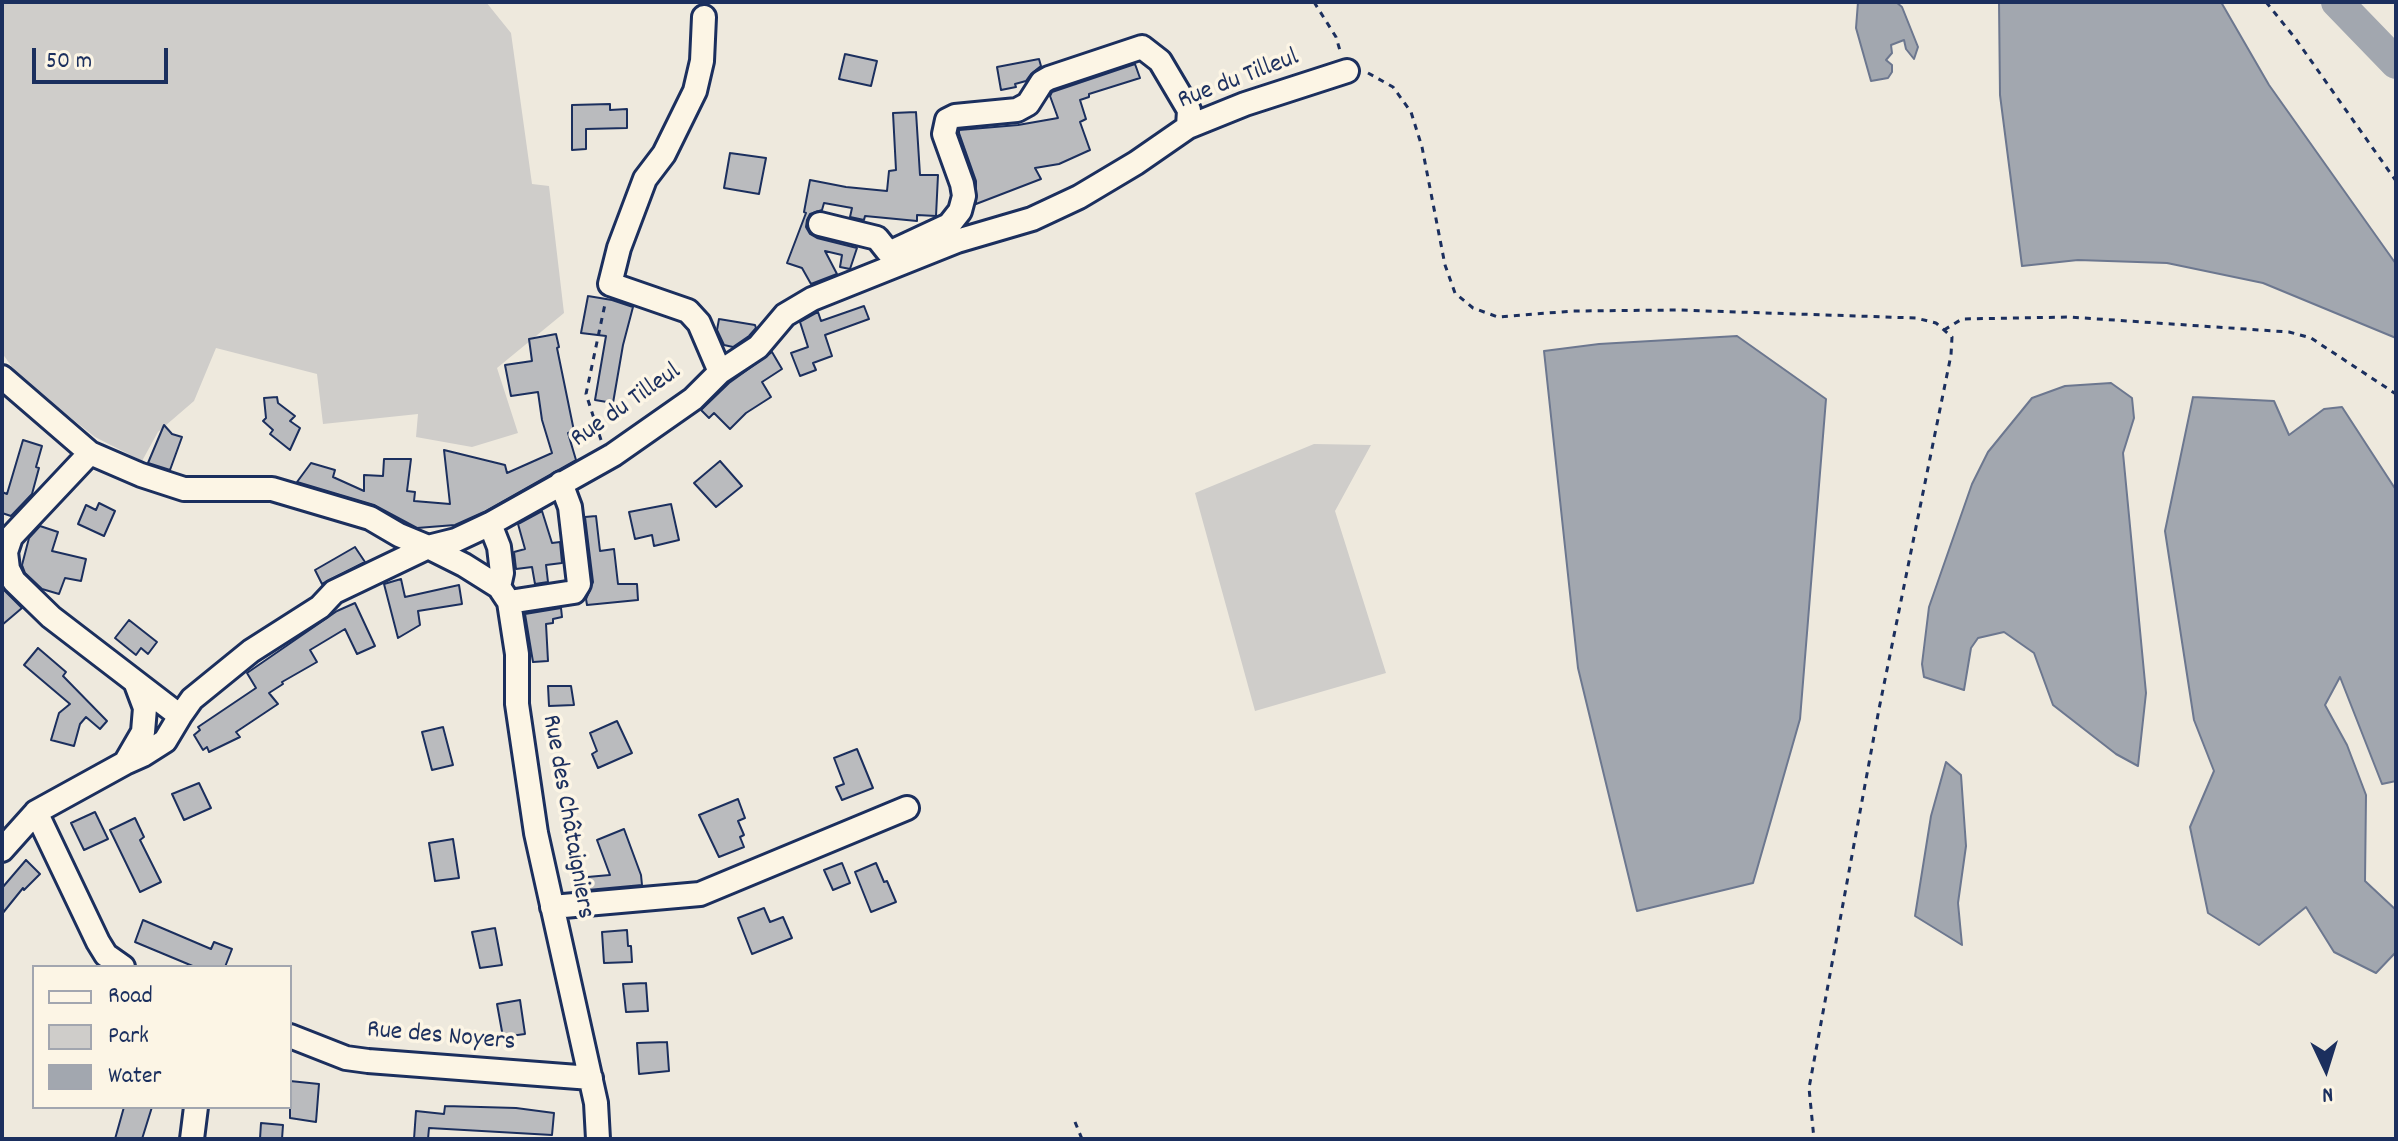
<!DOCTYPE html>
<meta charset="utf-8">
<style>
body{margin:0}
#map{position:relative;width:2398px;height:1141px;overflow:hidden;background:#eee9dd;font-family:Dekko,sans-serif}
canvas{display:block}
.frame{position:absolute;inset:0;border:4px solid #1b2f5e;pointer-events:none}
.legend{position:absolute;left:32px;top:965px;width:260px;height:144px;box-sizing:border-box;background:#fcf5e5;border:2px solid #a2a6af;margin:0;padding:10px 14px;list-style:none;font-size:24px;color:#1b2f5e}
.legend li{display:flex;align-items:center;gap:16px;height:40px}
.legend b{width:40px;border:2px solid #a2a6af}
.north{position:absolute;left:2286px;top:1029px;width:80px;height:80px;-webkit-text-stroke:6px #fcf5e5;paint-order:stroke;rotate:176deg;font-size:22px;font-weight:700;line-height:32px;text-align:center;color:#1b2f5e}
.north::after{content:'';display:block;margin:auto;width:28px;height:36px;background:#1b2f5e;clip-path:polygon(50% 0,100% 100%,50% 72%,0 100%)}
.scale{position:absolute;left:32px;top:48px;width:136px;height:36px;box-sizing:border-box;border:4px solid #1b2f5e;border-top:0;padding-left:10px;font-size:24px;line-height:28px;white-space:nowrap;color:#1b2f5e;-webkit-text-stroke:6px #fcf5e5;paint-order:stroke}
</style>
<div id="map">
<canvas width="2398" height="1141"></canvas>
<div class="frame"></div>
<ul class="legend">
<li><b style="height:10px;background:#fcf5e5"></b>Road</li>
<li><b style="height:22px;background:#cfcdca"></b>Park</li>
<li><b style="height:22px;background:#a2a7af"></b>Water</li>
</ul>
<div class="north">N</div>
<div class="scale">50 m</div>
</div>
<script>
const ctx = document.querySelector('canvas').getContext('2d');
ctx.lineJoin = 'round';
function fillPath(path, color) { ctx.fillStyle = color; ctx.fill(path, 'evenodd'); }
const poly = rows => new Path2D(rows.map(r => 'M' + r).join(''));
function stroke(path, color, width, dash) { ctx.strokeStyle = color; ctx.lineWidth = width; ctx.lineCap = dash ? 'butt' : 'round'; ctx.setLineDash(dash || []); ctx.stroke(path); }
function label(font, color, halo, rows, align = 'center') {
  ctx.font = font + ' Dekko,sans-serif'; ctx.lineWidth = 7; ctx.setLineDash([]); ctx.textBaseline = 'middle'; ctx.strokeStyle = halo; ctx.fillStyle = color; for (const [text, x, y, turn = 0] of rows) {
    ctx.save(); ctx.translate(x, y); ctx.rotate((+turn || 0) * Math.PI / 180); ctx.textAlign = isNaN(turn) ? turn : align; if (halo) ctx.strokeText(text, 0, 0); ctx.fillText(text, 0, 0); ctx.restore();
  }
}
fillPath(poly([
 [2,2,486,2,511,33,532,184,549,186,564,313,497,368,518,433,472,447,416,437,418,414,323,424,317,374,216,348,194,401,158,432,142,461,95,437,20,378,2,353],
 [1314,444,1371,445,1335,511,1386,673,1255,711,1195,493]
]), '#cfcdca');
const water = poly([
 [1858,2,1896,2,1902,7,1918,47,1914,59,1906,49,1904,40,1891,45,1892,53,1886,60,1892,65,1892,72,1888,78,1871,81,1856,28,1858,2],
 [1999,2,2221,2,2269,85,2396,264,2396,338,2263,283,2167,263,2078,260,2022,266,2000,95,1999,2],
 [1737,336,1826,399,1800,719,1753,883,1637,911,1578,668,1544,351,1599,344,1737,336],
 [2111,383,2132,398,2134,418,2123,453,2146,693,2138,766,2116,754,2053,705,2034,653,2004,632,1978,638,1971,648,1964,690,1924,677,1922,664,1929,607,1972,484,1988,452,2032,398,2065,386,2111,383],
 [2193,397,2274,401,2289,435,2324,409,2342,407,2396,490,2396,781,2382,784,2340,677,2325,705,2347,745,2366,795,2365,881,2396,910,2396,952,2376,973,2334,952,2306,907,2259,945,2208,913,2190,827,2214,771,2194,720,2165,531,2193,397],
 [1946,762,1961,775,1966,846,1958,903,1962,945,1915,916,1931,816,1946,762]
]);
fillPath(water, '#a2a7af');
stroke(water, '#6c778f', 2);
stroke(poly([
 [2337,2,2396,63]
]), '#a2a7af', 32);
const building = poly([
 [845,54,877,61,871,86,839,79,845,54],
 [1039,59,1041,66,1031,74,1026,81,1015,84,1016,87,1001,90,997,67,1039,59],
 [1135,64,1140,78,1089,94,1089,97,1080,100,1086,119,1080,122,1090,150,1059,164,1035,168,1041,179,976,204,976,181,959,133,959,130,1018,125,1058,118,1050,96,1052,92,1135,64],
 [610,104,610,110,627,109,627,128,586,129,586,149,572,150,572,105,610,104],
 [916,112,920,175,938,175,936,216,917,215,917,221,865,216,864,220,850,217,852,208,824,203,822,210,810,214,807,220,806,227,810,234,817,238,857,248,850,269,840,267,842,255,825,251,837,274,811,284,802,268,787,263,806,213,804,212,810,180,846,187,887,191,889,171,896,170,893,113,916,112],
 [730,153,766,158,759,194,724,188,730,153],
 [588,296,612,300,633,307,623,345,613,403,595,400,606,336,581,333,588,296],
 [864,306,869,319,825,335,832,356,813,363,816,370,800,376,791,353,808,347,800,322,818,312,821,321,864,306],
 [719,319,755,325,756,328,749,336,733,347,724,345,717,330,719,319],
 [556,334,559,347,557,348,574,431,568,433,576,460,484,512,455,525,417,528,374,505,297,482,311,463,335,470,333,477,364,491,364,475,383,476,384,459,411,459,407,491,415,492,414,501,450,504,444,450,505,465,507,473,552,453,542,420,538,392,511,396,505,365,532,361,529,339,556,334],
 [772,352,782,369,762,382,771,397,746,413,730,429,714,413,709,418,701,410,729,383,772,352],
 [277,397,278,403,295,416,290,421,300,428,290,450,270,434,273,430,263,421,266,418,264,398,277,397],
 [164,425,172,434,182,437,170,470,148,463,164,425],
 [23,440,42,446,36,467,39,468,32,494,11,516,2,513,2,492,7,494,23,440],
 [720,461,742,486,716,507,694,483,720,461],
 [99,503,115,511,104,536,78,524,86,505,96,510,99,503],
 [671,504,679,540,654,546,652,535,635,539,629,512,671,504],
 [542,511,552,543,560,542,562,563,546,565,548,582,535,584,532,567,516,569,514,552,525,549,518,524,542,511],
 [596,516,600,551,614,549,618,584,637,584,638,600,587,605,586,599,593,582,585,517,596,516],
 [40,526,58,532,52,551,86,559,81,581,65,578,59,594,42,589,25,573,22,565,29,538,40,526],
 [355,547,365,562,322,584,315,570,355,547],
 [401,579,405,597,459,585,462,604,418,611,420,625,398,638,384,584,401,579],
 [2,588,22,608,2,625,2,588],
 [355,603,375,646,357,654,345,629,310,650,317,662,282,682,283,684,269,693,278,704,236,732,240,737,209,752,207,747,203,750,194,735,200,730,198,727,256,688,247,673,337,611,355,603],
 [561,608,562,617,553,619,553,623,546,624,548,661,533,662,525,614,561,608],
 [129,620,157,642,148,654,141,648,136,655,115,638,129,620],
 [38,648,66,672,63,676,107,721,100,729,86,717,80,724,74,746,51,740,59,713,70,704,24,665,38,648],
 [548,686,571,686,574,705,549,706,548,686],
 [617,721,632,753,598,768,592,754,597,751,590,733,617,721],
 [443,727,453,765,432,770,422,732,443,727],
 [857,749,873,788,842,800,836,787,844,784,834,758,857,749],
 [199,783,211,808,184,820,172,794,199,783],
 [738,799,745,818,738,821,744,835,740,837,744,847,719,857,699,815,738,799],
 [95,812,108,839,84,850,71,823,95,812],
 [135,818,144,837,140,840,161,882,140,892,110,830,135,818],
 [624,829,641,875,642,885,577,891,576,878,610,875,597,840,624,829],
 [453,839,459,878,435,881,429,843,453,839],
 [26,860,40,874,24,890,23,888,2,914,2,888,26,860],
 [842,863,850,883,833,890,824,870,842,863],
 [876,863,884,882,887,881,896,902,871,912,855,872,876,863],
 [764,908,770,922,783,917,792,938,752,954,738,918,764,908],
 [143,920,211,949,214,942,232,949,225,967,195,967,135,942,143,920],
 [495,928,502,965,480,968,472,932,495,928],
 [627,930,628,946,631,946,632,962,604,963,602,932,627,930],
 [646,983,648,1011,626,1012,623,984,646,983],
 [520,1000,525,1034,503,1037,497,1004,520,1000],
 [667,1042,669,1071,639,1074,637,1043,667,1042],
 [290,1081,319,1084,316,1122,290,1118,290,1081],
 [445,1106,516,1108,554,1113,552,1135,429,1128,428,1139,414,1139,416,1111,444,1114,445,1106],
 [124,1107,152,1107,142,1139,115,1139,124,1107],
 [261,1123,283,1125,282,1139,260,1139,261,1123]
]);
fillPath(building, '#babbbe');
stroke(building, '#1b2f5e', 2);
const street = poly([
 [704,17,702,61,695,91,664,154,645,179,619,248,610,284,688,311,699,323,720,372],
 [820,224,877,238,897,263],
 [889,253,949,225,960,211,964,196,962,184,944,134,947,120,955,116,1017,110,1028,104,1042,82,1049,78,1142,47,1160,61,1189,110,1188,127],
 [2,377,90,453],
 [490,524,499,547,502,573,499,587],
 [2,548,6,552,8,569,14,581,51,617,180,716,192,699,251,651,320,607,334,592,428,547,456,540,490,524,613,455,693,399,720,372,758,347,785,315,812,299,957,241,1032,219,1079,197,1136,163,1188,127,1245,104,1347,71],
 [6,552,11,537,90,453,141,475,184,489,272,489,370,518,399,535,428,547,464,565,499,587,509,602,517,654,517,704,536,833,596,1103,598,1139],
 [509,602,574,592,579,584,570,507,561,483],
 [125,763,143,732,145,708,136,684],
 [36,812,98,942,106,955,123,967],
 [2,850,36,812,125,763,143,755,165,741,180,716],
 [552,907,700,894,907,808],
 [290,1036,346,1058,368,1061,591,1078],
 [192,1139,196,1107]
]);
stroke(street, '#1b2f5e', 28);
stroke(poly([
 [1314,2,1336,37,1341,54],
 [2266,2,2295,38,2396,181],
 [1368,73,1393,87,1411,112,1422,147,1445,265,1455,293,1473,308,1498,317,1573,311,1678,310,1916,318,1936,323,1952,337,1951,355,1879,709,1809,1088,1814,1139],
 [1944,330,1962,319,2069,317,2289,332,2311,338,2396,394],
 [601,440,586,394,605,304],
 [1075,1122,1082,1139]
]), '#1b2f5e', 3, [6, 6]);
stroke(street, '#fcf5e5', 22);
label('26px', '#1b2f5e', '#fcf5e5', [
 ["Rue du Tilleul",1239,81,-21],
 ["Rue du Tilleul",627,407,-35],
 ["Rue des Châtaigniers",566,817,80],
 ["Rue des Noyers",441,1038,5]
]);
</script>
